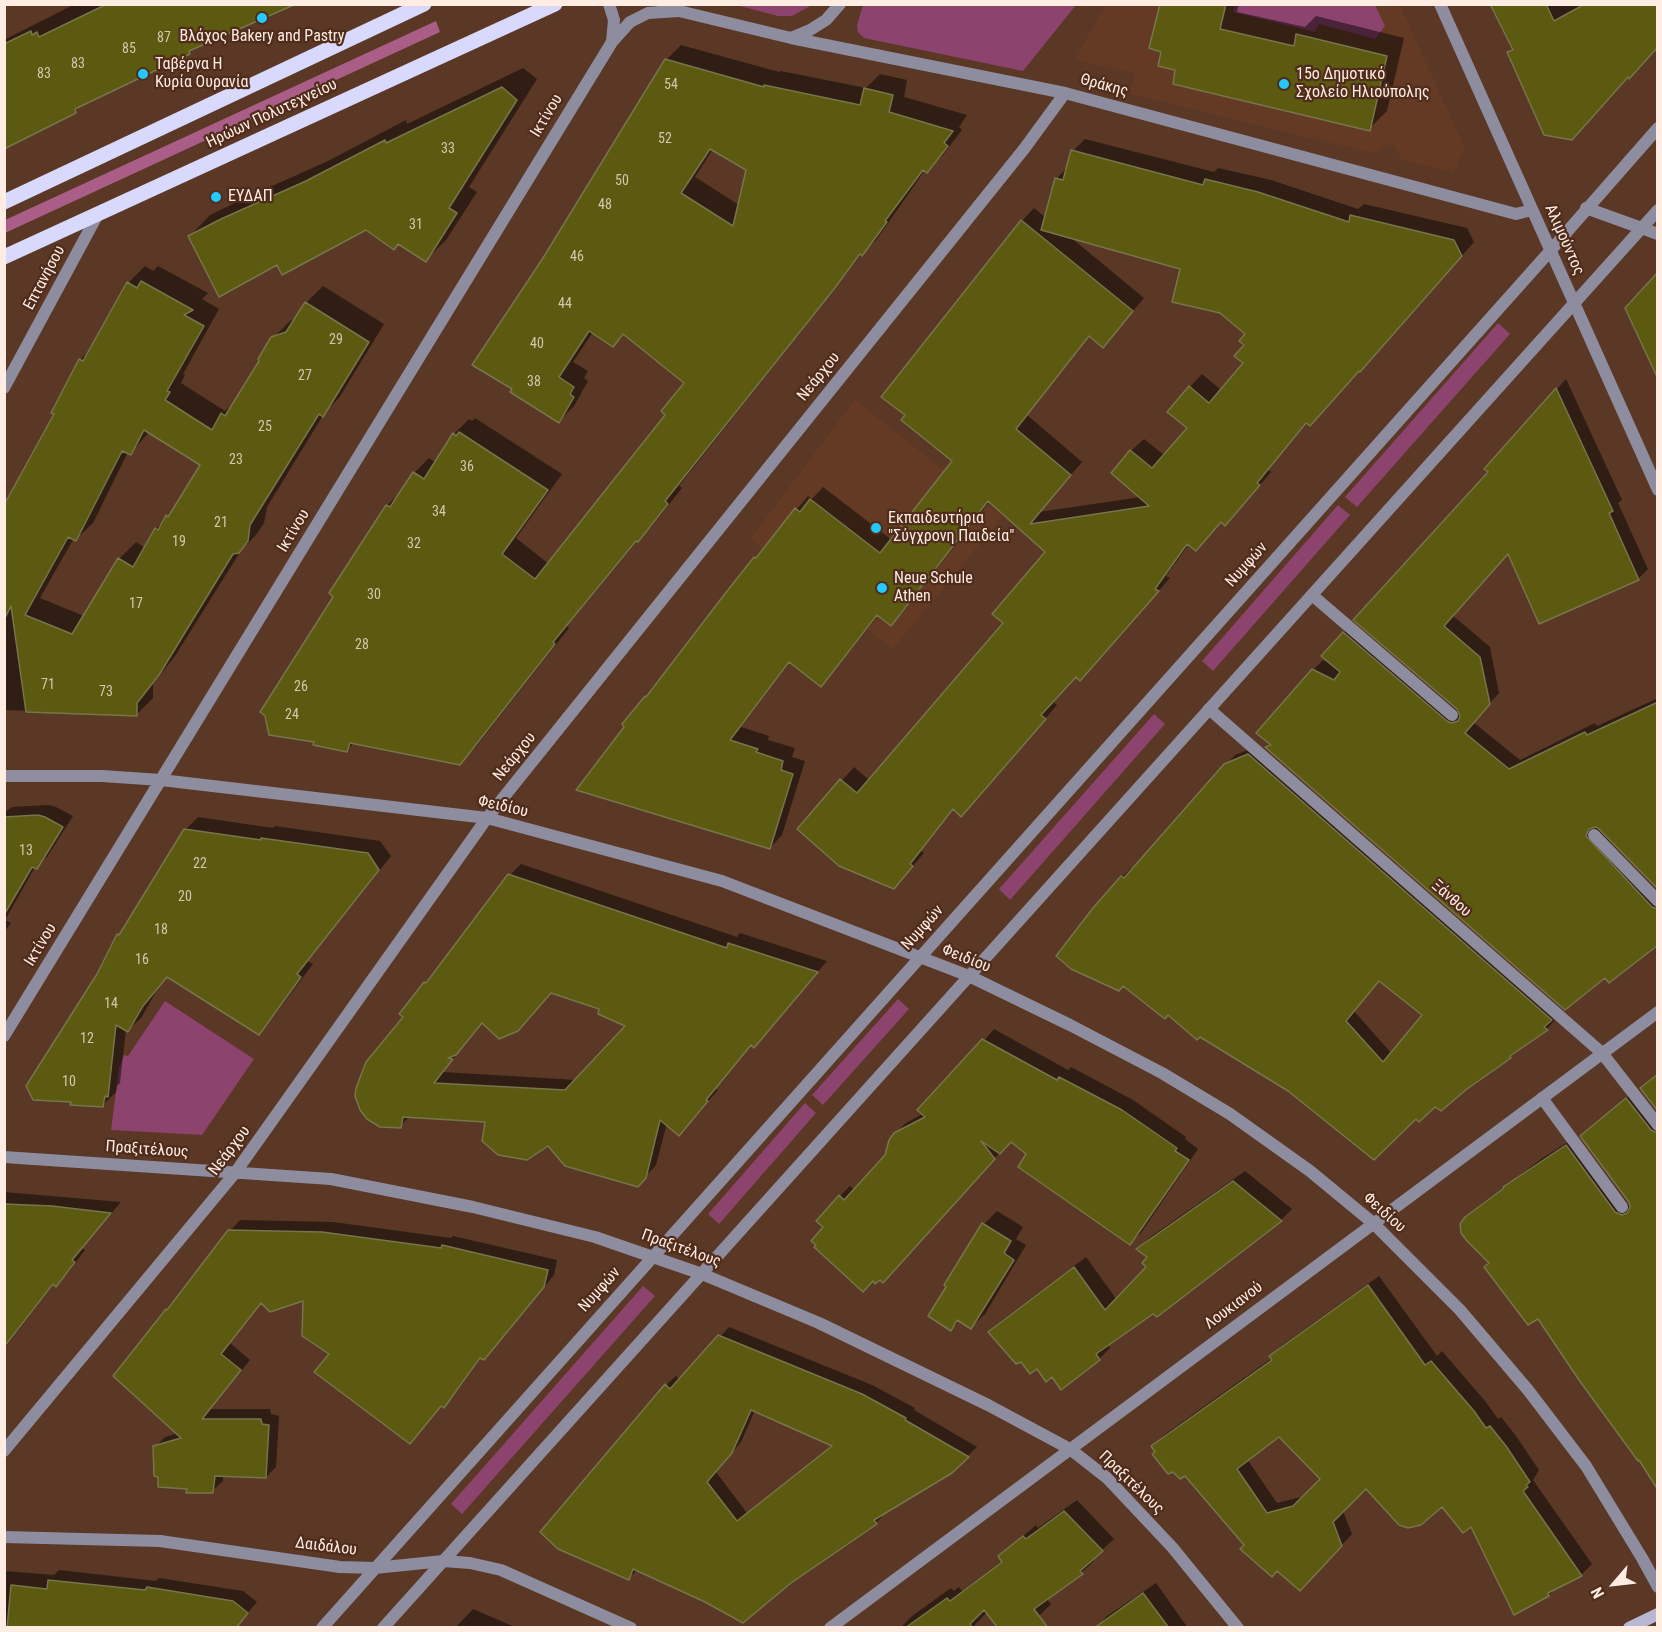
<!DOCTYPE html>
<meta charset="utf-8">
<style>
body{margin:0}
#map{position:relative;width:1662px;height:1632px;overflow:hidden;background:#5b3725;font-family:"Roboto Condensed",sans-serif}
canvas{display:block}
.frame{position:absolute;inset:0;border:6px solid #ffece3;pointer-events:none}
.north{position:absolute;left:1584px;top:1554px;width:60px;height:60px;-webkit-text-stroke:4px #4f2c1b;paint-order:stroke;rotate:242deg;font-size:16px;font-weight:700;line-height:24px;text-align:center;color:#ffece3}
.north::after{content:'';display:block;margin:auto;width:21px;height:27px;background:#ffece3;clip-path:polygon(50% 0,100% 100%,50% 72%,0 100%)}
</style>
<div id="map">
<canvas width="1662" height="1632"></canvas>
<div class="frame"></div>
<div class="north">N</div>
</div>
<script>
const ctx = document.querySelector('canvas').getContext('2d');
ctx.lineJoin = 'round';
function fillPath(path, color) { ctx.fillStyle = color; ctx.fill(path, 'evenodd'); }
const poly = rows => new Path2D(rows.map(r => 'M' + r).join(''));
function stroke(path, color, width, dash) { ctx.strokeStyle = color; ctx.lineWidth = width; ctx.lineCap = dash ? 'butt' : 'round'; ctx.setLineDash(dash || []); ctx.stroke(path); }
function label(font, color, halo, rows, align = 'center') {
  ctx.font = font + ' "Roboto Condensed",sans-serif'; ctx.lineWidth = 4.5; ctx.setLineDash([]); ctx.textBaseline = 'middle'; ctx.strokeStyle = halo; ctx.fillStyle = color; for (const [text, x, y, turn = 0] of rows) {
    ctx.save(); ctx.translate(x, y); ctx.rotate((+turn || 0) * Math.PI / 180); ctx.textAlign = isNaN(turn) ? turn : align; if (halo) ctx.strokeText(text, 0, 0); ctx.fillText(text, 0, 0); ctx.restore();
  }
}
fillPath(poly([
 [1105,5,1400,5,1465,148,1453,172,1402,160,1392,143,1372,153,1130,94,1134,73,1075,60],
 [855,399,1002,517,893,649,750,539]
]), '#653a24');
fillPath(poly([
 [736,5,812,5,792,16,778,16],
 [863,5,863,4,1076,5,1023,71,864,38,858,32,857,25],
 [1235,5,1375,5,1385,26,1375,39,1319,24,1315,32,1233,12],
 [1498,323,1510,334,1357,507,1345,497],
 [1338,505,1350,515,1213,671,1202,661],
 [1154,714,1165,724,1010,900,999,889],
 [898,999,909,1009,823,1105,812,1095],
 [165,1001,254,1059,202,1135,111,1130,119,1068,124,1055,128,1056],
 [805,1103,816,1113,719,1224,708,1214],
 [643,1286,655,1296,462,1514,451,1504]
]), '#8c436d');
fillPath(poly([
 [436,21,440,32,5,233,5,220]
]), '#a95d87');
fillPath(poly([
 [75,4,292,4,195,47,189,52,85,102,75,111,4,147,4,40],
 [1161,4,1239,4,1237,12,1305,27,1316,16,1404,38,1387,111,1369,129,1177,69,1163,51],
 [1492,4,1585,4,1628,75,1509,53,1513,48],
 [681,45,779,72,781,71,866,88,880,74,907,80,904,97,967,115,959,127,962,130,942,156,927,171,925,170,877,239,862,254,679,486,682,488,653,525,639,539,567,626,569,628,475,748,459,763,355,742,347,750,335,597,331,593,387,506,402,490,414,473,429,458,436,463,454,434,469,419,472,421,475,418,562,474,516,538,549,564,667,414,687,383,624,333,613,345,593,332,573,362,588,371,584,378,588,381,574,406,559,421,544,259,666,60],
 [713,149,748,169,739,205,695,177],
 [523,68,537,79,469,187,477,192,446,240,426,260,399,243,394,248,366,228,278,263,190,236,210,215,243,199,328,161,406,120,407,124],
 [1085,139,1214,172,1218,168,1271,180,1358,209,1364,204,1467,228,1474,242,1373,358,1308,422,1268,469,1271,472,1238,511,1225,524,1222,521,1196,549,1189,544,1166,576,1170,578,1092,666,1076,675,1052,701,1057,705,974,802,961,815,954,809,921,851,924,853,906,874,799,829,854,767,869,780,1005,623,1047,552,990,501,903,612,891,624,879,615,833,672,821,685,791,661,741,727,769,736,768,740,795,748,792,757,805,761,782,835,770,848,646,697,755,558,808,496,812,499,823,487,892,540,954,461,1022,221,1034,208,1046,218,1056,179,1068,167,1073,151],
 [1069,236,1182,268,1247,334,1245,363,1221,390,1202,374,1190,387,1169,411,1189,427,1165,456,1144,439,1131,451,1141,497,1039,512,1082,462,1027,415,1090,335,1103,346,1144,298],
 [145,266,153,271,158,266,208,293,202,299,219,309,183,374,185,375,181,383,225,411,237,400,273,338,290,321,296,318,306,303,323,286,384,324,339,398,325,412,267,507,264,523,256,535,242,549,175,656,153,684,153,698,136,715,4,710,4,517,56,414,80,360,92,348,128,283],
 [150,431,202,464,175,508,156,529,145,548,136,542,119,559,84,616,40,598,74,538,76,539,93,523,128,452,130,454],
 [1566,379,1622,500,1618,503,1648,569,1638,579,1509,552,1452,615,1490,647,1499,693,1473,722,1520,760,1595,723,1597,726,1658,698,1658,888,1601,828,1595,826,1658,893,1658,943,1268,747,1313,670,1323,660,1331,664,1344,633,1353,623,1461,714,1459,708,1356,619,1490,472,1486,468],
 [1258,746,1560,1010,1552,1018,1555,1020,1547,1029,1441,1109,1122,877,1131,868,1133,869,1235,755],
 [1380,980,1424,1015,1392,1054,1354,1011],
 [49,805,56,807,73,816,47,857,35,867,5,920,11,923,4,932,4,813,12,807],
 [198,817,273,828,275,826,380,841,391,856,308,961,313,964,271,1020,259,1033,168,976,156,992,141,1018,128,1030,126,1029,120,1083,117,1086,116,1092,103,1105,98,975,119,935,126,928,185,830],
 [521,864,737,937,740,933,827,961,764,1035,752,1044,715,1088,718,1090,689,1123,667,1123,656,1165,638,1185,549,1144,487,1120,410,1116,400,1126,405,1017,425,983,435,974,510,875],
 [552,992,601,1008,628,1025,577,1080,443,1072,483,1022,517,1030],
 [994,1029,1068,1070,1071,1067,1133,1100,1186,1137,1185,1139,1198,1149,1141,1233,1130,1243,1011,1140,894,1270,825,1227,840,1196,850,1186,855,1190,887,1156,895,1134,906,1123,924,1113],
 [1636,1090,1658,1117,1658,1487,1640,1458,1539,1317,1490,1263,1466,1218,1476,1208,1541,1159,1576,1137,1625,1203,1631,1206,1630,1202,1585,1132],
 [1245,1171,1292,1209,1281,1220,1157,1315,1153,1312,1108,1344,1110,1348,1099,1359,1052,1375,1021,1360,990,1332,1001,1321,1086,1257,1117,1300,1148,1267,1150,1257,1138,1249,1149,1238],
 [4,1192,121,1202,82,1248,85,1250,68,1273,56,1285,55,1283,4,1349],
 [997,1211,1023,1227,1016,1239,1026,1245,985,1314,971,1327,960,1320,951,1329,984,1224],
 [240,1220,333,1222,451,1238,453,1236,557,1260,554,1275,494,1348,484,1358,482,1357,454,1396,444,1406,331,1354,304,1299,262,1302,230,1343,250,1360,209,1409,270,1409,271,1414,279,1416,276,1467,266,1477,223,1475,223,1481,212,1491,189,1487,155,1447,165,1437,178,1433,230,1231],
 [1379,1276,1437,1356,1442,1351,1485,1401,1498,1419,1501,1417,1516,1436,1539,1470,1533,1480,1592,1564,1581,1575,1557,1587,1549,1595,1472,1524,1442,1505,1367,1487,1343,1511,1352,1534,1310,1579,1246,1545,1185,1474,1156,1451,1153,1446,1164,1435,1272,1358,1271,1357,1281,1346],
 [1279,1435,1322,1479,1305,1496,1277,1503,1247,1459],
 [729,1327,872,1385,915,1408,914,1410,977,1447,951,1472,884,1512,885,1513,876,1523,706,1600,637,1570,629,1578,666,1385,676,1376,680,1380],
 [755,1410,833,1445,747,1513,716,1472,741,1442],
 [1077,1500,1114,1539,1092,1559,1094,1561,1082,1572,1046,1598,1051,1604,1039,1616,988,1611,972,1628,900,1628,912,1616,951,1588,954,1591,959,1587,962,1591,1003,1560,1000,1556,1036,1525,1038,1528],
 [59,1570,156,1581,159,1578,243,1591,257,1602,235,1628,4,1628,4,1571,54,1575],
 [1156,1583,1188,1628,1096,1628,1107,1616],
 [473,1609,517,1628,455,1628]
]), '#0007');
const building = poly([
 [107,4,296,4,189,51,190,54,75,109,76,113,4,149,4,44,31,31,32,35,37,32,39,37,107,4],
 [1160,4,1226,4,1220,29,1294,46,1296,34,1387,56,1370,131,1173,84,1175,70,1158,66,1161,52,1149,48,1160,4],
 [1490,4,1546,4,1554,21,1585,4,1658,4,1658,47,1629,79,1628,77,1572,140,1544,135,1507,52,1513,50,1490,4],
 [665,59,764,87,764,85,860,105,864,88,893,95,889,112,953,131,944,143,948,146,927,173,923,170,885,221,887,222,862,256,860,254,834,289,665,501,668,504,638,542,636,541,553,642,555,644,460,765,350,743,347,752,313,745,314,742,269,735,265,716,260,712,333,597,329,593,386,505,390,507,413,472,424,479,453,433,456,436,459,432,548,490,502,554,535,579,665,415,661,411,684,383,623,334,613,347,589,331,559,377,574,387,570,394,574,397,559,423,510,392,512,389,472,365,543,258,665,59],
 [710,149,746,170,733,226,681,193,710,149],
 [502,87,517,100,449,208,457,213,426,262,398,244,394,250,366,230,282,275,277,265,219,297,188,236,221,219,306,181,385,140,386,143,502,87],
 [1071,150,1203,185,1205,179,1258,192,1349,222,1350,215,1454,240,1462,256,1360,372,1359,371,1310,426,1306,423,1257,483,1260,485,1225,526,1221,522,1196,551,1187,544,1155,589,1159,591,1080,681,1076,677,1041,715,1046,719,961,817,953,809,910,864,913,866,894,889,839,866,797,829,840,779,857,793,1003,623,992,614,1045,552,988,501,891,626,877,615,821,687,789,662,730,740,758,749,756,752,783,761,781,770,793,774,770,849,576,790,624,727,622,724,645,696,646,697,724,595,754,557,756,558,795,508,800,512,810,499,880,553,952,461,901,420,905,415,881,397,1021,220,1133,311,1103,348,1089,336,1016,429,1071,475,1030,524,1149,506,1111,473,1130,450,1152,468,1187,428,1167,412,1189,386,1209,403,1243,363,1234,356,1244,345,1239,341,1245,334,1220,313,1172,302,1180,269,1041,230,1055,178,1063,180,1071,150],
 [1658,272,1658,379,1625,308,1658,272],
 [141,281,193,310,184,315,204,326,167,391,170,392,165,400,212,430,221,413,225,416,259,361,258,359,271,337,286,332,305,302,369,342,323,417,319,414,250,525,248,541,239,553,233,554,159,675,137,703,137,716,26,712,11,606,4,620,4,505,54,414,51,413,79,359,83,361,127,282,137,288,141,281],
 [144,430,200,465,168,517,166,515,158,530,155,528,133,567,118,558,72,634,25,615,68,537,76,541,122,451,131,455,144,430],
 [1556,388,1613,511,1609,513,1639,580,1539,624,1508,554,1444,626,1480,657,1490,704,1465,733,1509,769,1585,732,1587,735,1658,702,1658,889,1599,829,1596,827,1589,829,1586,836,1652,907,1658,909,1658,945,1609,983,1605,978,1565,1010,1265,747,1271,745,1256,733,1312,669,1334,680,1340,672,1321,656,1343,632,1447,721,1451,723,1458,721,1460,716,1457,709,1353,620,1488,472,1484,469,1556,388],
 [1248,754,1552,1020,1544,1027,1548,1030,1510,1056,1511,1058,1467,1089,1441,1111,1435,1107,1419,1122,1416,1119,1374,1160,1288,1091,1200,1037,1197,1040,1168,1015,1165,1019,1123,986,1119,991,1071,969,1056,956,1093,908,1121,876,1124,878,1224,764,1248,754],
 [1379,981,1422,1015,1383,1062,1346,1021,1379,981],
 [38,815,45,817,63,827,37,869,32,867,4,915,4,817,38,815],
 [184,829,261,840,261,838,368,853,379,870,297,974,301,977,259,1035,167,977,143,1006,128,1032,116,1025,108,1097,105,1096,103,1107,70,1105,71,1102,33,1100,26,1086,97,974,117,934,119,935,184,829],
 [508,874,727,948,728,943,818,972,754,1048,751,1045,706,1100,708,1101,679,1136,660,1120,646,1178,638,1187,565,1166,548,1146,527,1160,498,1155,482,1141,485,1122,403,1117,401,1128,380,1127,367,1119,360,1110,355,1096,356,1088,366,1062,403,1017,399,1014,424,982,426,983,508,874],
 [551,993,599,1009,598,1014,625,1026,565,1090,434,1083,453,1059,448,1058,456,1055,482,1023,499,1039,518,1031,551,993],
 [982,1039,1057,1080,1059,1077,1122,1110,1177,1148,1175,1151,1189,1160,1130,1245,1018,1167,1026,1154,1011,1142,1000,1154,981,1141,995,1159,883,1283,880,1280,875,1284,873,1281,863,1292,814,1247,816,1245,811,1241,823,1227,816,1221,839,1195,844,1200,885,1155,889,1140,894,1133,925,1117,917,1110,982,1039],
 [1658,1074,1658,1111,1640,1088,1658,1074],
 [1626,1098,1651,1130,1658,1133,1658,1490,1639,1460,1638,1461,1579,1380,1538,1319,1528,1325,1484,1267,1489,1263,1467,1241,1461,1233,1460,1224,1465,1217,1504,1188,1503,1187,1566,1145,1615,1212,1622,1215,1627,1213,1630,1207,1629,1202,1580,1136,1626,1098],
 [1233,1181,1282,1221,1157,1317,1153,1314,1096,1354,1100,1360,1061,1390,1052,1377,1046,1382,1037,1369,1030,1374,1021,1362,1016,1364,988,1332,1074,1267,1105,1310,1146,1267,1142,1263,1147,1257,1136,1249,1233,1181],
 [4,1204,52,1206,111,1213,72,1260,75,1262,56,1287,53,1284,4,1347,4,1204],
 [982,1223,1011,1241,1004,1253,1014,1260,971,1329,957,1320,951,1331,928,1316,946,1287,944,1285,982,1223],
 [228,1230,322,1232,441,1248,442,1245,548,1270,544,1287,484,1360,480,1358,444,1408,441,1406,410,1444,314,1372,329,1354,302,1336,303,1301,270,1312,261,1303,221,1354,241,1370,202,1419,261,1419,262,1424,269,1425,266,1478,215,1476,213,1493,186,1493,187,1489,158,1487,158,1477,154,1476,153,1446,181,1438,113,1376,166,1309,167,1310,228,1230],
 [1368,1285,1425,1365,1431,1361,1474,1411,1486,1428,1490,1426,1506,1446,1530,1482,1526,1485,1528,1487,1523,1491,1582,1576,1548,1593,1549,1596,1514,1615,1471,1527,1463,1533,1442,1507,1421,1525,1408,1528,1399,1525,1366,1489,1333,1522,1342,1546,1300,1591,1277,1571,1272,1577,1240,1549,1244,1545,1185,1476,1180,1479,1173,1472,1168,1474,1152,1454,1155,1452,1151,1446,1272,1360,1269,1356,1368,1285],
 [1279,1437,1320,1479,1293,1506,1267,1513,1237,1469,1279,1437],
 [718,1335,862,1394,906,1418,905,1420,969,1457,952,1473,874,1520,877,1524,791,1583,743,1623,705,1602,633,1569,629,1580,558,1549,540,1532,665,1384,670,1389,718,1335],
 [751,1410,832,1446,737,1521,707,1482,732,1453,751,1410],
 [1064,1511,1103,1551,1080,1571,1083,1574,1034,1609,1048,1628,998,1628,984,1610,970,1624,973,1628,905,1628,947,1598,950,1601,1002,1562,998,1556,1023,1536,1026,1539,1064,1511],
 [48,1580,145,1590,147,1587,233,1601,248,1613,236,1628,7,1628,11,1585,47,1589,48,1580],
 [1143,1593,1169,1628,1094,1628,1143,1593]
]);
fillPath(building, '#5c5910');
stroke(building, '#76754b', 1.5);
stroke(poly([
 [1312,595,1452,715],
 [1594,835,1658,901],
 [1602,1053,1658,1125],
 [1542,1098,1622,1207]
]), '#8e8d9f', 12);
stroke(poly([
 [609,4,614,20,612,42],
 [1586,208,1658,234],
 [4,388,98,214],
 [1209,709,1602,1053],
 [4,776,102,776,161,780,487,818,722,881,969,976,1070,1025,1162,1073,1230,1114,1310,1171,1373,1223,1460,1310,1528,1390,1586,1466,1642,1558,1658,1587],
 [4,1036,612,42,630,22,648,13,679,11],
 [4,1157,331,1179,473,1207,595,1237,702,1274,819,1323,988,1405,1070,1449,1107,1478,1172,1547,1238,1628],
 [4,1451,235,1173,487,818,1024,149,1065,93],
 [4,1537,160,1541,340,1567,375,1568,443,1561,470,1563,501,1570,631,1628],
 [830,1628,1658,1012]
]), '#8e8d9f', 12);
stroke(poly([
 [662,4,679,11,791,38,1065,93,1516,214,1532,210],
 [1440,4,1658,490],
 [791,38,810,30,826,20,840,4],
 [322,1628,1551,250,1658,128],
 [383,1628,1658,210]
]), '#8e8d9f', 12);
stroke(poly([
 [1629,1628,1658,1614]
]), '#b8b7d4', 12);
stroke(poly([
 [4,202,424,4],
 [4,257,555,4]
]), '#d9d8fd', 15);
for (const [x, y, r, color] of [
 [262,18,6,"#24c9fe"],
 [143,74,6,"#24c9fe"],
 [1284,84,6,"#24c9fe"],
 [216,197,6,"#24c9fe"],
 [876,528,6,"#24c9fe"],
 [882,588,6,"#24c9fe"]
]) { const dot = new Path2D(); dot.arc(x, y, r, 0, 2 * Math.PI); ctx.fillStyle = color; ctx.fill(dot); stroke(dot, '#4f2c1b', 2); }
label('14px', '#d6c7ae', null, [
 ["87",164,38],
 ["85",129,49],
 ["83",78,64],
 ["83",44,74],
 ["54",671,85],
 ["52",665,139],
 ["33",448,149],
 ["50",622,181],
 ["48",605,205],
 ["31",416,225],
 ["46",577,257],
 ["44",565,304],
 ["29",336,340],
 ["40",537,344],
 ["27",305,376],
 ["38",534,382],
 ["25",265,427],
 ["23",236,460],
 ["36",467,467],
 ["34",439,512],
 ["21",221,523],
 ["19",179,542],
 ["32",414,544],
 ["30",374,595],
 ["17",136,604],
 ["28",362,645],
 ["71",48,685],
 ["26",301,687],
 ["73",106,692],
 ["24",292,715],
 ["13",26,851],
 ["22",200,864],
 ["20",185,897],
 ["18",161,930],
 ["16",142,960],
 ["14",111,1004],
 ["12",87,1039],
 ["10",69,1082]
]);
label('16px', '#ffece3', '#4f2c1b', [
 ["Βλάχος Bakery and Pastry",262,37,"center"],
 ["Ταβέρνα Η",155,65],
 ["Κυρία Ουρανία",155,83],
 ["15ο Δημοτικό",1296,75],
 ["Σχολείο Ηλιούπολης",1296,93],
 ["ΕΥΔΑΠ",228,197],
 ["Εκπαιδευτήρια",888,519],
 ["\"Σύγχρονη Παιδεία\"",888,537],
 ["Neue Schule",894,579],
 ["Athen",894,597]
], 'left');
label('16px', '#ffece3', '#4f2c1b', [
 ["Θράκης",1104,86,15],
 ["Ηρώων Πολυτεχνείου",272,114,-25],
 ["Ικτίνου",547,116,-59],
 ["Αλιμούντος",1564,240,66],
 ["Επτανήσου",45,278,-62],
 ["Νεάρχου",819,377,-51],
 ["Ικτίνου",294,531,-59],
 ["Νυμφών",1247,565,-48],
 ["Νεάρχου",515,757,-51],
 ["Φειδίου",503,807,13],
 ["Ξάνθου",1451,899,41],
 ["Νυμφών",923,928,-48],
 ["Ικτίνου",41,945,-59],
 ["Φειδίου",966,959,22],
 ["Πραξιτέλους",147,1150,4],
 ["Νεάρχου",230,1151,-53],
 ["Φειδίου",1384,1213,42],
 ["Πραξιτέλους",681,1249,20],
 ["Νυμφών",600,1290,-48],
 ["Λουκιανού",1234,1306,-37],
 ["Πραξιτέλους",1131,1483,44],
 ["Δαιδάλου",326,1547,7]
]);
</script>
